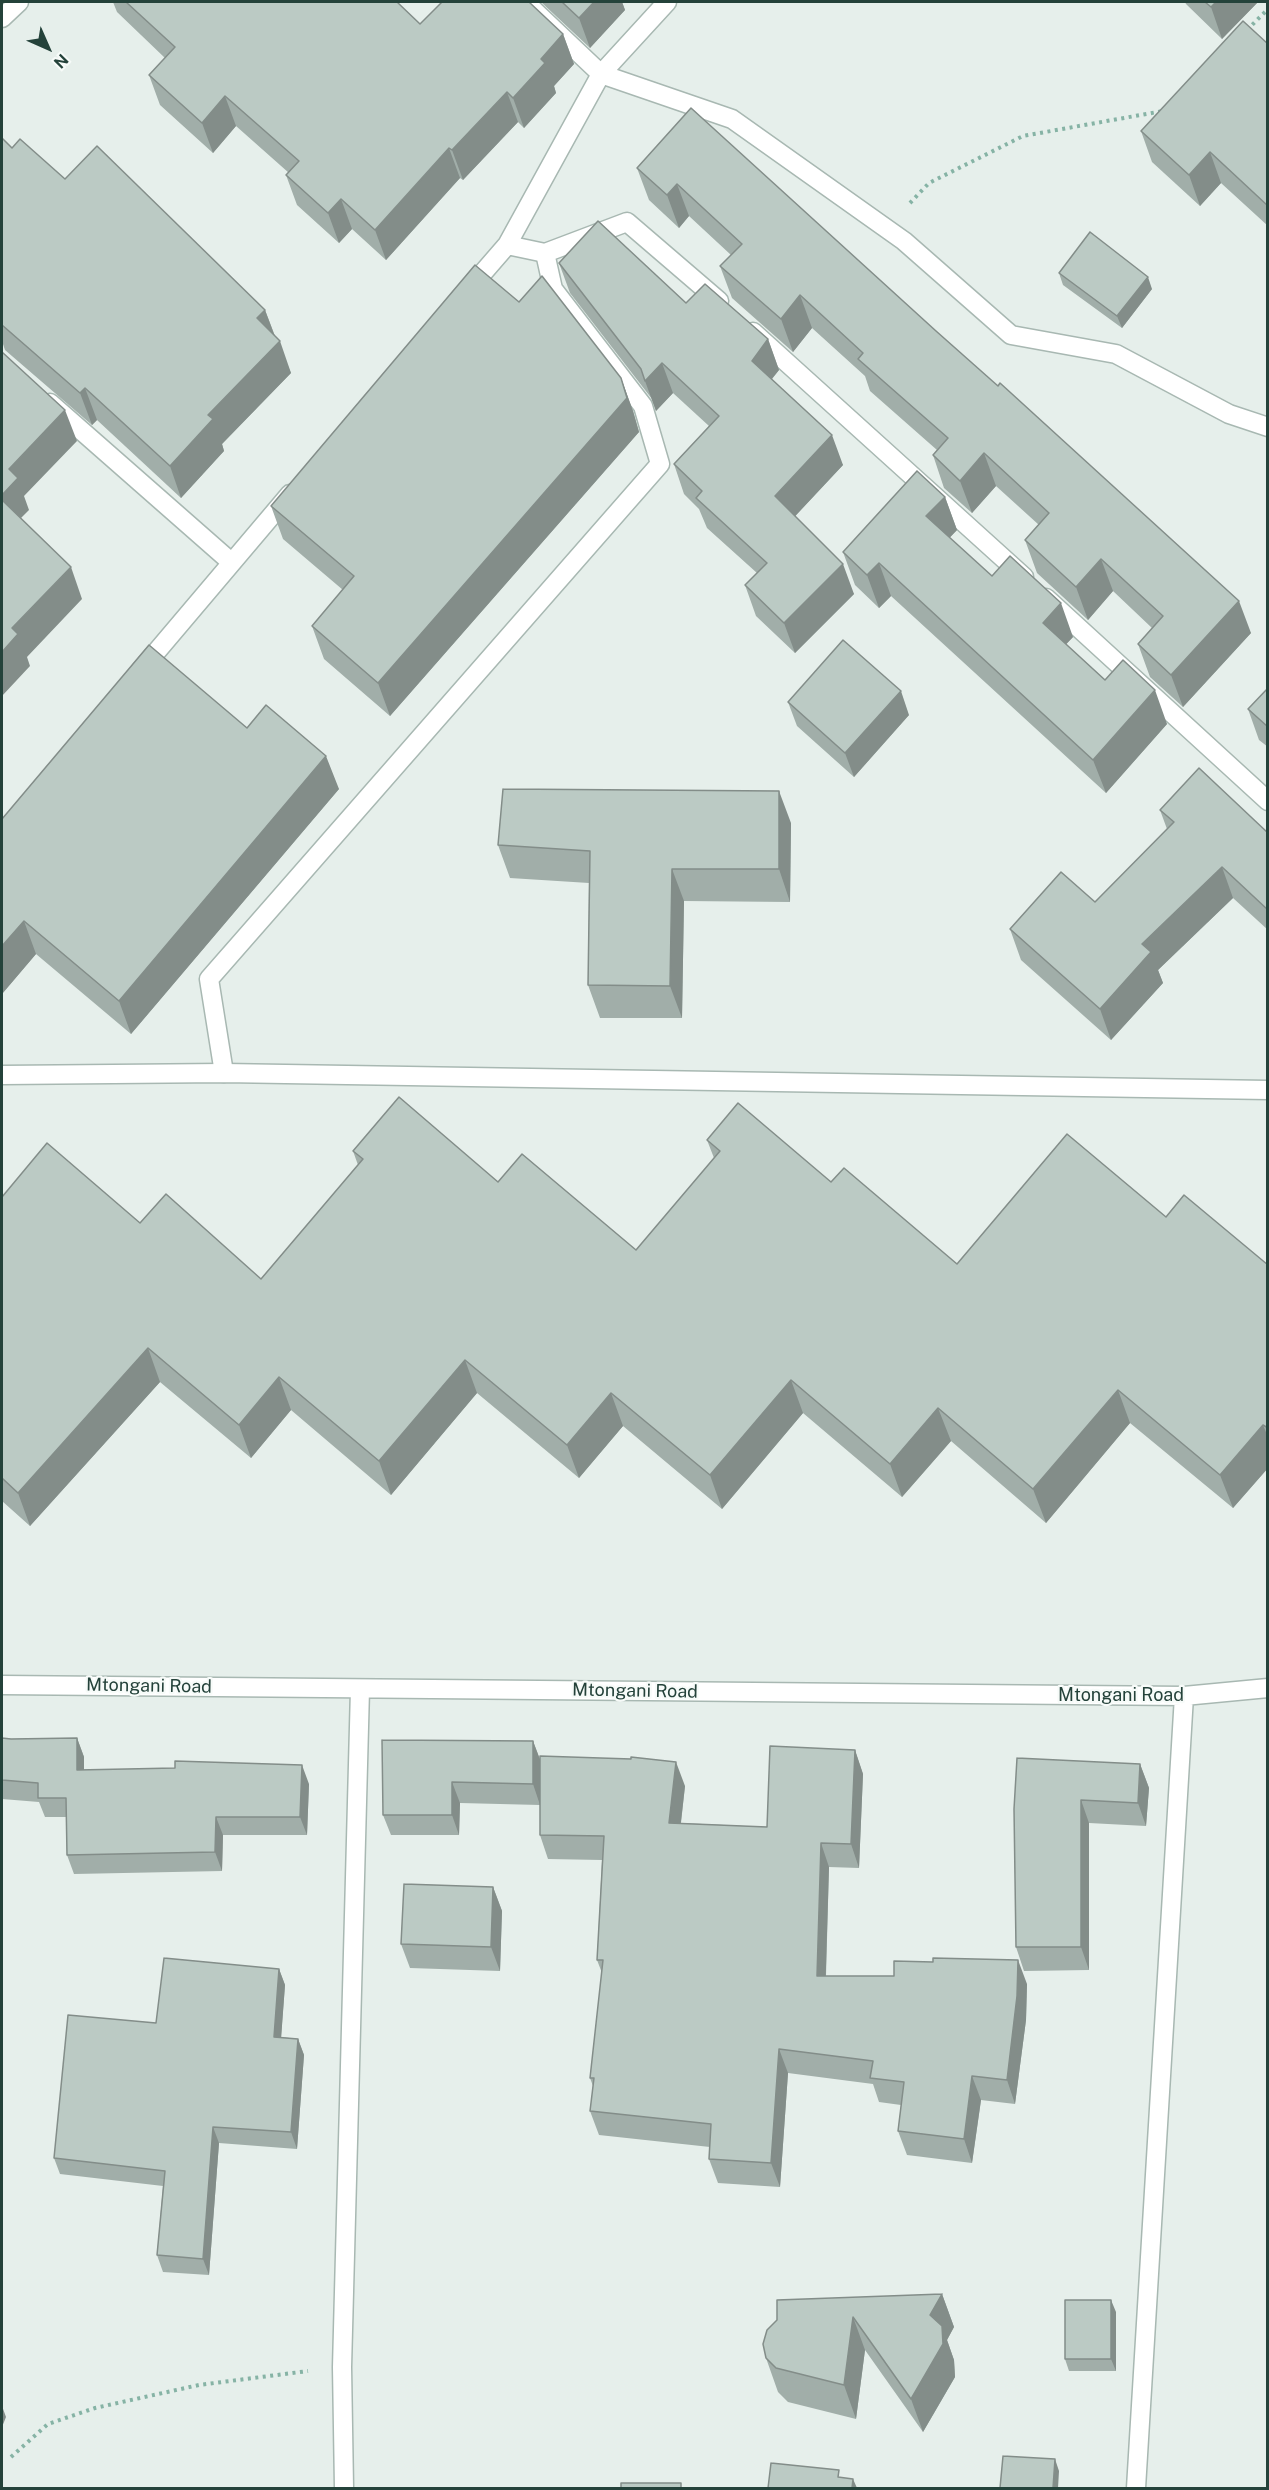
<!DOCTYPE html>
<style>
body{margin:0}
#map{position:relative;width:1269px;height:2490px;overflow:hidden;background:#e6efeb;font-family:"Public Sans",sans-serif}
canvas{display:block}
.frame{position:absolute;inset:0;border:3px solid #24423a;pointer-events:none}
.north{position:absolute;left:18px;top:18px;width:60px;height:60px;-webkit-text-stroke:4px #f7fbf9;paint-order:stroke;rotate:135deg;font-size:16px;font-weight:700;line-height:24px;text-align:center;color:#24423a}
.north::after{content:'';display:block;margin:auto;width:21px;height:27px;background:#24423a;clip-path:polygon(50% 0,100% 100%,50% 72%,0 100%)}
</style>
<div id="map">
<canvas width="1269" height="2490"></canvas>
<div class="frame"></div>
<div class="north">N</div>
</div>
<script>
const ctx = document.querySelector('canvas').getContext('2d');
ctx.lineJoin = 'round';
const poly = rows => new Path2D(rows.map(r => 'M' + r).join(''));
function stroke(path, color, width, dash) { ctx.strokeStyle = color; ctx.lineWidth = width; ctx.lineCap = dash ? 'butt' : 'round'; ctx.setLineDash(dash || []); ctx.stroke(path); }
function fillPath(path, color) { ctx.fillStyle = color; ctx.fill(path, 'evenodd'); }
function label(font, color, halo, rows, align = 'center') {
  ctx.font = font + ' "Public Sans",sans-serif'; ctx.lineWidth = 4.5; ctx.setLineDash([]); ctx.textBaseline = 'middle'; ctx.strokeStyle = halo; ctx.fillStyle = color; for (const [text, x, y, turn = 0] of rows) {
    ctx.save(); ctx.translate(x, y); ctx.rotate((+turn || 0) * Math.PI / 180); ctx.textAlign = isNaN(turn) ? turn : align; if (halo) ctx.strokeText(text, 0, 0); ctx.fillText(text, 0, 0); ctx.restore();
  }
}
const lane = poly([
 [525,2,601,74,732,119,904,241,1011,335,1116,354,1229,414,1268,427],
 [507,245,545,253,627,222,719,301],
 [468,290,507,245,601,74,667,2],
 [753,332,1024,577],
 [50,403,231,562],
 [1046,598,1268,801],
 [141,670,290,494],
 [2,1075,224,1073,1268,1090]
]);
const street = poly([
 [2,18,19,2],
 [224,1073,209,979,660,464,643,406,553,289,545,253],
 [2,1685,1184,1696,1268,1688],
 [344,2488,342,2367,360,1689],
 [1136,2488,1184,1696]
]);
stroke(lane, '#a8b8b2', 21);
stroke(street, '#a8b8b2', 21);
stroke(poly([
 [1247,30,1268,9],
 [910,203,929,183,1023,136,1163,111],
 [11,2457,48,2424,95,2408,199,2385,308,2371]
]), '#86b3a5', 4, [3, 4.5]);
stroke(lane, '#fff', 18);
stroke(street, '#fff', 18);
fillPath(poly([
 [113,2,397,2,420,24,563,34,574,64,554,86,556,93,524,128,518,122,463,180,460,178,386,260,352,229,339,243,297,205,286,175,289,173,236,126,213,153,160,105,149,75,165,58,117,12],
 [541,2,622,2,625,10,590,48],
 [1185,2,1258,2,1222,39,1186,4],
 [1268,44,1268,226,1221,183,1200,206,1152,162,1141,131],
 [691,108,1251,633,1183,707,1150,677,1138,644,1152,628,1113,591,1088,620,1037,573,1025,540,1039,525,996,486,972,513,944,488,933,455,937,450,870,391,865,376,812,328,793,352,732,298,720,266,731,255,689,216,679,228,649,200,637,168],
 [2,138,12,148,65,179,265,310,275,336,291,373,222,444,224,451,181,498,97,420,92,425,5,350,2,341],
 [559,263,686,303,768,339,779,370,772,379,843,465,795,516,854,594,795,653,756,616,745,585,757,573,707,528,699,509,684,494,674,464,709,426,673,393,656,411,652,399,570,293],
 [1059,273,1152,289,1122,328,1063,285],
 [519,302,621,378,633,411,639,432,390,716,324,659,312,626,343,590,283,539,271,506],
 [945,497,957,530,949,538,992,576,1073,637,1066,644,1105,680,1167,724,1106,793,891,596,879,608,855,585,843,552],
 [1268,688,1268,747,1259,740,1248,709],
 [788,702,909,715,854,777,797,726],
 [247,728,339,789,131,1034,36,954,2,994,2,819],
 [1160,810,1268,833,1268,930,1233,898,1158,970,1163,983,1111,1040,1021,960,1010,929,1095,902,1167,829],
 [791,823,790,902,684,901,682,1018,600,1018,588,985,589,883,510,878,498,845],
 [707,1140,831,1182,957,1264,1166,1217,1268,1265,1268,1468,1233,1508,1130,1423,1046,1523,951,1441,902,1497,803,1413,722,1509,623,1426,579,1478,477,1393,391,1495,291,1410,251,1458,160,1382,30,1526,2,1501,2,1197,140,1223,261,1279,358,1165,353,1151,498,1182,636,1250,714,1158],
 [2,1738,11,1739,77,1738,84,1757,84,1770,309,1784,307,1835,223,1835,222,1871,74,1874,67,1855,66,1817,45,1817,39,1802,2,1799],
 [533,1741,540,1760,685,1786,681,1823,767,1827,855,1750,863,1774,859,1868,829,1867,826,1976,1027,1984,1026,2020,1015,2104,981,2100,972,2163,907,2155,898,2131,901,2105,879,2102,873,2084,788,2073,780,2187,718,2183,709,2159,710,2147,599,2135,590,2111,593,2086,590,2078,602,1973,597,1960,602,1860,548,1859,540,1835,540,1805,460,1803,459,1835,391,1835,383,1815],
 [1140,1764,1149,1788,1146,1826,1089,1823,1089,1970,1024,1971,1016,1947,1014,1809],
 [493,1887,502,1911,500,1971,410,1968,401,1944],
 [279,1969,285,1985,281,2037,298,2039,304,2055,297,2149,219,2143,209,2275,163,2272,157,2255,163,2186,60,2174,54,2158,156,2023],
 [942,2294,954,2327,947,2340,954,2360,955,2377,923,2432,865,2350,856,2419,788,2402,778,2392,766,2358,767,2330],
 [1116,2312,1116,2371,1069,2371,1065,2359]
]), '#a1aea9');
fillPath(poly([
 [594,2,622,2,625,10,590,48,579,18],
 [1216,2,1258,2,1222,39,1211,7],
 [563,34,574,64,554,86,556,93,524,128,513,98,541,59],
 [507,92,518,122,463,180,452,150],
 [225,96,236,126,213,153,202,123],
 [449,148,460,178,386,260,375,230],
 [1210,152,1221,183,1200,206,1189,175],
 [677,184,689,216,679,228,667,195],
 [341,199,352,229,339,243,328,213],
 [1148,277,1152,289,1122,328,1117,316],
 [800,295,812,328,793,352,781,319],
 [265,310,277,342,257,318],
 [768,339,779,370,762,391,752,361],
 [280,341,291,373,222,444,224,451,181,498,170,466,208,415],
 [662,363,673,393,656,411,645,381],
 [621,378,633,411,639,432,390,716,378,683],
 [85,388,97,420,92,425,80,393],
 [65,410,77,441,24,496,29,510,10,529,2,506,2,495,9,469],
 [832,435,843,465,786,526,775,496],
 [984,453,996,486,972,513,960,481],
 [945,497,957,530,938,550,926,516],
 [1101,559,1113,591,1088,620,1076,587],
 [879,563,891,596,879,608,867,575],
 [843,564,854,594,795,653,784,623],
 [71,567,82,599,27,657,30,666,2,696,2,652,12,628],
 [1239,601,1251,633,1183,707,1171,675],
 [1061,603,1073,637,1055,656,1043,623],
 [1155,690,1167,724,1106,793,1093,760],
 [901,691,909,715,854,777,845,753],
 [326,756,339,789,131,1034,119,1001],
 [779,791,791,823,790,902,779,869],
 [1222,867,1233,898,1158,970,1163,983,1111,1040,1100,1009,1142,944],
 [672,869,684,901,682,1018,670,986],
 [24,921,36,954,2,994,2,946],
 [148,1348,160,1382,30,1526,18,1493],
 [465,1360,477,1393,391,1495,379,1461],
 [279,1377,291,1410,251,1458,239,1425],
 [791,1380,803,1413,722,1509,710,1475],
 [1118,1390,1130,1423,1046,1523,1033,1489],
 [611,1393,623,1426,579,1478,567,1445],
 [938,1408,951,1441,902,1497,890,1464],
 [1263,1425,1268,1437,1268,1468,1233,1508,1220,1475],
 [77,1738,84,1757,84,1789,77,1770],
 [533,1741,541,1762,540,1805,533,1784],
 [855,1750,863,1774,859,1868,851,1844],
 [676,1762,685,1786,678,1847,669,1823],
 [1140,1764,1149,1788,1146,1826,1138,1803],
 [302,1765,309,1784,307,1835,300,1817],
 [452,1782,460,1803,459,1835,452,1815],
 [1081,1800,1089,1823,1089,1970,1081,1947],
 [216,1817,223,1835,222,1871,215,1852],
 [821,1843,829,1867,825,2000,817,1976],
 [493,1887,502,1911,500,1971,491,1947],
 [1018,1960,1027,1984,1026,2020,1015,2104,1007,2080],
 [279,1969,285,1985,280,2053,274,2037],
 [298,2039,304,2055,297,2149,291,2132],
 [779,2049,788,2073,780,2187,771,2163],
 [972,2076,981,2100,972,2163,964,2139],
 [213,2127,219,2143,209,2275,203,2259],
 [942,2294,954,2327,947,2340,954,2360,955,2377,923,2432,911,2399,930,2315],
 [1111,2300,1116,2312,1116,2371,1111,2359],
 [853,2317,865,2350,856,2419,844,2385],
 [2,2406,6,2417,2,2427],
 [1055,2459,1059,2471,1058,2488,1053,2488],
 [853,2479,857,2488,852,2488]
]), '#838d89');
const building = poly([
 [126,2,397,2,420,24,442,2,529,2,563,34,541,59,545,63,513,98,507,92,452,150,449,148,375,230,341,199,328,213,286,175,299,161,225,96,202,123,149,75,175,47,126,2],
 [562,2,594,2,579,18,562,2],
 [1205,2,1216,2,1211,7,1205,2],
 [1243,21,1268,44,1268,206,1210,152,1189,175,1141,131,1243,21],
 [691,108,936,331,998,386,1000,383,1239,601,1171,675,1138,644,1163,616,1101,559,1076,587,1025,540,1049,513,984,453,960,481,933,455,948,438,858,359,863,353,800,295,781,319,720,266,742,244,677,184,667,195,637,168,691,108],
 [2,138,12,148,20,139,65,179,97,146,265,310,257,318,280,341,208,415,213,419,170,466,85,388,80,393,2,325,2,138],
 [598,221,686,303,705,284,768,339,752,361,832,435,775,496,843,564,784,623,745,585,767,563,696,498,702,491,674,464,719,416,662,363,645,381,641,369,559,263,598,221],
 [1090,232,1148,277,1117,316,1059,273,1090,232],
 [475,265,519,302,542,276,621,378,627,398,378,683,312,626,354,576,271,506,475,265],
 [2,352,65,410,9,469,18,478,2,495,2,352],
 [917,471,945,497,926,516,992,576,1010,556,1061,603,1043,623,1105,680,1123,660,1155,690,1093,760,879,563,867,575,843,552,917,471],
 [2,500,71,567,12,628,18,634,2,652,2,500],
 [843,640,901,691,845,753,788,702,843,640],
 [149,645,247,728,266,705,326,756,119,1001,24,921,2,946,2,819,149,645],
 [1268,688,1268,727,1248,709,1268,688],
 [1199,768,1268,833,1268,910,1222,867,1142,944,1151,952,1100,1009,1010,929,1061,872,1095,902,1174,822,1160,810,1199,768],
 [503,789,779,791,779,869,672,869,670,986,588,985,590,851,498,845,503,789],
 [399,1097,498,1182,522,1154,636,1250,720,1151,707,1140,738,1103,831,1182,844,1168,957,1264,1067,1134,1166,1217,1184,1195,1268,1265,1268,1428,1263,1425,1220,1475,1118,1390,1033,1489,938,1408,890,1464,791,1380,710,1475,611,1393,567,1445,465,1360,379,1461,279,1377,239,1425,148,1348,18,1493,2,1478,2,1197,47,1143,140,1223,166,1194,261,1279,363,1159,353,1151,399,1097],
 [2,1738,11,1739,77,1738,77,1770,175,1768,175,1761,302,1765,300,1817,216,1817,215,1852,67,1855,66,1798,38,1798,38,1783,2,1780,2,1738],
 [382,1740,533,1741,533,1784,452,1782,452,1815,383,1815,382,1740],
 [770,1746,855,1750,851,1844,821,1843,817,1976,894,1976,894,1961,933,1962,933,1958,1018,1960,1017,1996,1007,2080,972,2076,964,2139,898,2131,904,2082,870,2078,873,2061,779,2049,771,2163,709,2159,711,2124,590,2111,594,2078,590,2078,603,1960,597,1960,604,1836,540,1835,540,1756,631,1759,631,1757,676,1762,669,1823,767,1827,770,1746],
 [1017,1758,1140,1764,1138,1803,1081,1800,1081,1947,1016,1947,1014,1809,1017,1758],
 [404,1884,493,1887,491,1947,401,1944,404,1884],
 [164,1958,279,1969,274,2037,298,2039,291,2132,213,2127,203,2259,157,2255,165,2171,54,2158,68,2015,156,2023,164,1958],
 [942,2294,930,2315,942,2326,943,2344,911,2399,853,2317,844,2385,776,2368,766,2358,763,2344,767,2330,777,2320,777,2300,942,2294],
 [1065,2300,1111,2300,1111,2359,1065,2359,1065,2300],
 [1003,2456,1055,2459,1053,2488,1000,2488,1003,2456],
 [771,2463,839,2470,838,2477,853,2479,852,2488,768,2488,771,2463],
 [621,2483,681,2483,681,2488,621,2488,621,2483]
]);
fillPath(building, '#bbcac4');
stroke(building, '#838d89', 1.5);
label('18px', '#24423a', '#f7fbf9', [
 ["Mtongani Road",149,1686,1],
 ["Mtongani Road",635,1691,1],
 ["Mtongani Road",1121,1695]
]);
</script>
